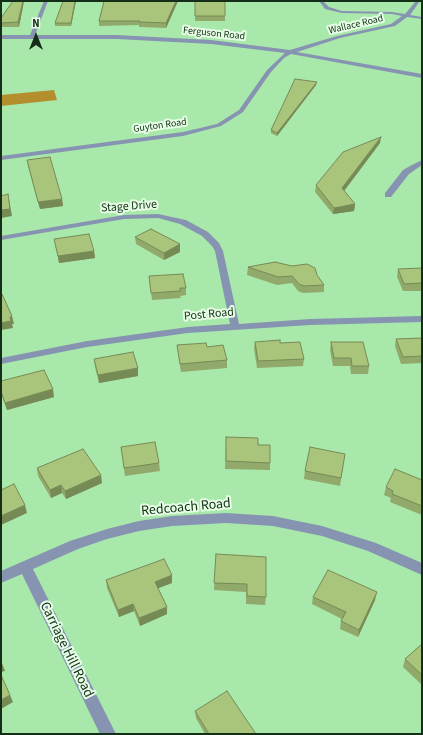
<!DOCTYPE html>
<style>
body{margin:0}
#map{position:relative;width:423px;height:735px;overflow:hidden;background:#a9e8ab;font-family:"Source Sans 3",sans-serif}
canvas{display:block}
.frame{position:absolute;inset:0;border:2px solid #152e17;pointer-events:none}
.north{position:absolute;left:16px;top:16px;width:40px;height:40px;-webkit-text-stroke:3px #e5fee5;paint-order:stroke;rotate:0deg;font-size:11px;font-weight:700;line-height:16px;text-align:center;color:#152e17}
.north::after{content:'';display:block;margin:auto;width:14px;height:18px;background:#152e17;clip-path:polygon(50% 0,100% 100%,50% 72%,0 100%)}
</style>
<div id="map">
<canvas width="423" height="735"></canvas>
<div class="frame"></div>
<div class="north">N</div>
</div>
<script>
const ctx = document.querySelector('canvas').getContext('2d');
ctx.lineJoin = 'round';
function fillPath(path, color) { ctx.fillStyle = color; ctx.fill(path, 'evenodd'); }
const poly = rows => new Path2D(rows.map(r => 'M' + r).join(''));
function stroke(path, color, width, dash) { ctx.strokeStyle = color; ctx.lineWidth = width; ctx.lineCap = dash ? 'butt' : 'round'; ctx.setLineDash(dash || []); ctx.stroke(path); }
function label(font, color, halo, rows, align = 'center') {
  ctx.font = font + ' "Source Sans 3",sans-serif'; ctx.lineWidth = 4; ctx.setLineDash([]); ctx.textBaseline = 'middle'; ctx.strokeStyle = halo; ctx.fillStyle = color; for (const [text, x, y, turn = 0] of rows) {
    ctx.save(); ctx.translate(x, y); ctx.rotate((+turn || 0) * Math.PI / 180); ctx.textAlign = isNaN(turn) ? turn : align; if (halo) ctx.strokeText(text, 0, 0); ctx.fillText(text, 0, 0); ctx.restore();
  }
}
fillPath(poly([
 [54,90,57,100,1,106,1,95]
]), '#b48d2d');
fillPath(poly([
 [44,1,48,1,35,35,117,35,211,40,290,50,337,36,391,24,402,16,392,14,342,13,325,9,319,1,323,1,329,7,342,11,392,12,405,14,416,1,420,1,410,15,422,17,422,19,407,17,395,26,340,38,297,52,422,74,422,78,291,54,284,58,271,72,243,112,221,126,183,136,1,160,1,156,183,132,217,124,239,110,267,70,285,53,211,44,117,39,1,39,1,35,30,35,44,1],
 [422,160,422,165,409,174,391,197,385,197,385,193,403,170,410,166,422,160],
 [158,214,186,220,208,232,219,243,223,251,239,324,310,319,422,316,422,322,310,325,188,333,87,347,1,364,1,358,87,341,188,327,230,324,215,251,212,246,202,236,180,224,158,218,124,219,1,240,1,236,124,215,158,214],
 [226,513,273,516,322,526,376,543,422,563,422,575,368,551,322,536,273,526,226,523,172,526,139,531,107,539,78,549,33,569,116,734,100,734,22,574,1,583,1,571,70,541,107,529,139,521,172,516,226,513]
]), '#8694b2');
fillPath(poly([
 [24,1,19,27,1,27,1,18],
 [63,1,76,1,71,26,55,26,55,23],
 [104,1,178,1,166,28,139,27,139,25,99,26,99,21],
 [225,1,225,21,195,21,195,16],
 [317,82,316,85,277,136,271,133,271,130],
 [380,143,344,191,355,204,354,211,333,214,315,192,316,185],
 [27,160,62,199,63,206,40,209,28,166],
 [135,237,180,252,164,260,136,244],
 [54,239,94,251,95,258,59,263],
 [422,264,422,291,403,291,397,277,398,269,421,269],
 [248,267,317,275,324,285,324,292,303,293,298,291,292,283,277,285,247,275],
 [149,276,186,288,186,295,180,296,181,298,152,300],
 [422,338,422,363,401,364,395,346,396,339],
 [255,342,280,343,304,359,303,366,257,368,254,349],
 [331,342,369,366,368,374,351,374,350,366,333,366,330,350],
 [177,345,207,347,227,360,227,368,181,372,178,353],
 [94,359,138,376,99,383,95,367],
 [1,381,54,397,7,410,1,394],
 [226,437,270,463,270,470,225,469],
 [121,447,159,463,160,471,125,476],
 [345,454,340,486,304,479,305,471],
 [37,468,102,483,66,499,62,493,51,498,38,476],
 [422,480,422,515,390,502,391,498,384,495,386,487],
 [216,554,266,597,265,605,246,604,246,592,214,590],
 [106,580,172,583,158,588,167,607,167,614,140,626,134,611,119,617,107,588],
 [313,597,375,600,358,637,340,629,341,621,342,619,312,604],
 [422,644,422,685,403,667,405,659],
 [195,711,256,734,205,734,196,718]
]), '#91a96a');
fillPath(poly([
 [23,1,24,1,19,27,18,22],
 [75,1,76,1,71,26,71,23],
 [176,1,178,1,166,28,166,23],
 [317,82,316,85,277,136,277,133],
 [381,137,380,143,341,195,342,188],
 [8,194,12,216,1,218,1,210],
 [62,199,63,206,40,209,38,202],
 [355,204,354,211,333,214,334,208],
 [180,244,180,252,164,260,164,253],
 [94,251,95,258,59,263,58,256],
 [12,316,14,324,12,324,13,328,1,330,1,323,10,317],
 [138,368,138,376,99,383,98,375],
 [53,389,54,397,7,410,5,403],
 [101,475,102,483,66,499,65,491],
 [61,485,62,493,51,498,50,490],
 [25,505,27,513,1,525,1,516],
 [172,575,172,583,156,589,155,582],
 [377,592,375,600,358,637,359,630],
 [133,604,134,611,119,617,118,610],
 [167,607,167,614,140,626,139,618],
 [2,663,5,671,1,672,1,664],
 [10,695,13,702,1,709,1,700]
]), '#768a56');
const building = poly([
 [13,1,23,1,18,22,1,23,1,18,13,1],
 [63,1,75,1,71,23,55,23,63,1],
 [104,1,176,1,166,23,139,22,140,21,99,21,104,1],
 [195,1,225,1,225,16,195,16,195,1],
 [295,79,317,82,277,133,271,130,295,79],
 [381,137,342,188,355,204,334,208,316,185,343,152,381,137],
 [50,157,62,199,38,202,27,160,50,157],
 [8,194,10,209,1,210,1,196,8,194],
 [151,229,180,244,164,253,135,237,151,229],
 [89,234,94,251,58,256,54,239,89,234],
 [275,262,292,266,307,264,315,268,317,275,324,285,304,286,299,284,292,276,278,277,248,267,275,262],
 [422,268,422,283,404,284,398,269,422,268],
 [183,274,186,288,180,288,180,291,151,293,149,276,183,274],
 [1,294,2,294,12,316,10,317,11,321,1,323,1,294],
 [422,338,422,356,403,357,396,339,422,338],
 [280,340,280,343,300,342,304,359,258,361,255,342,280,340],
 [331,342,363,342,369,366,352,366,351,358,334,358,331,342],
 [206,343,207,347,223,345,227,360,180,364,177,345,206,343],
 [133,352,138,368,98,375,94,359,133,352],
 [44,370,53,389,5,403,1,391,1,381,44,370],
 [226,437,258,438,258,445,270,445,270,463,226,461,226,437],
 [155,442,159,463,124,468,121,447,155,442],
 [310,447,345,454,341,478,305,471,310,447],
 [83,449,101,475,65,491,61,485,50,490,37,468,83,449],
 [395,469,422,480,422,506,392,494,393,491,386,487,395,469],
 [14,484,25,505,1,516,1,490,14,484],
 [216,554,266,557,266,597,247,596,247,584,214,583,216,554],
 [164,559,172,575,155,582,167,607,139,618,133,604,118,610,106,580,164,559],
 [328,570,377,592,359,630,341,621,346,612,313,597,328,570],
 [422,644,422,675,405,659,422,644],
 [1,675,10,695,1,700,1,675],
 [227,691,256,734,209,734,195,711,227,691]
]);
fillPath(building, '#a9c57b');
stroke(building, '#768a56', 1);
label('10px', '#152e17', '#e5fee5', [
 ["Wallace Road",356,25,-13],
 ["Ferguson Road",214,34,6],
 ["Guyton Road",160,126,-8]
]);
label('12px', '#152e17', '#e5fee5', [
 ["Stage Drive",129,207,-4],
 ["Post Road",209,315,-5]
]);
label('14px', '#152e17', '#e5fee5', [
 ["Redcoach Road",186,508,-5],
 ["Carriage Hill Road",66,650,64]
]);
</script>
